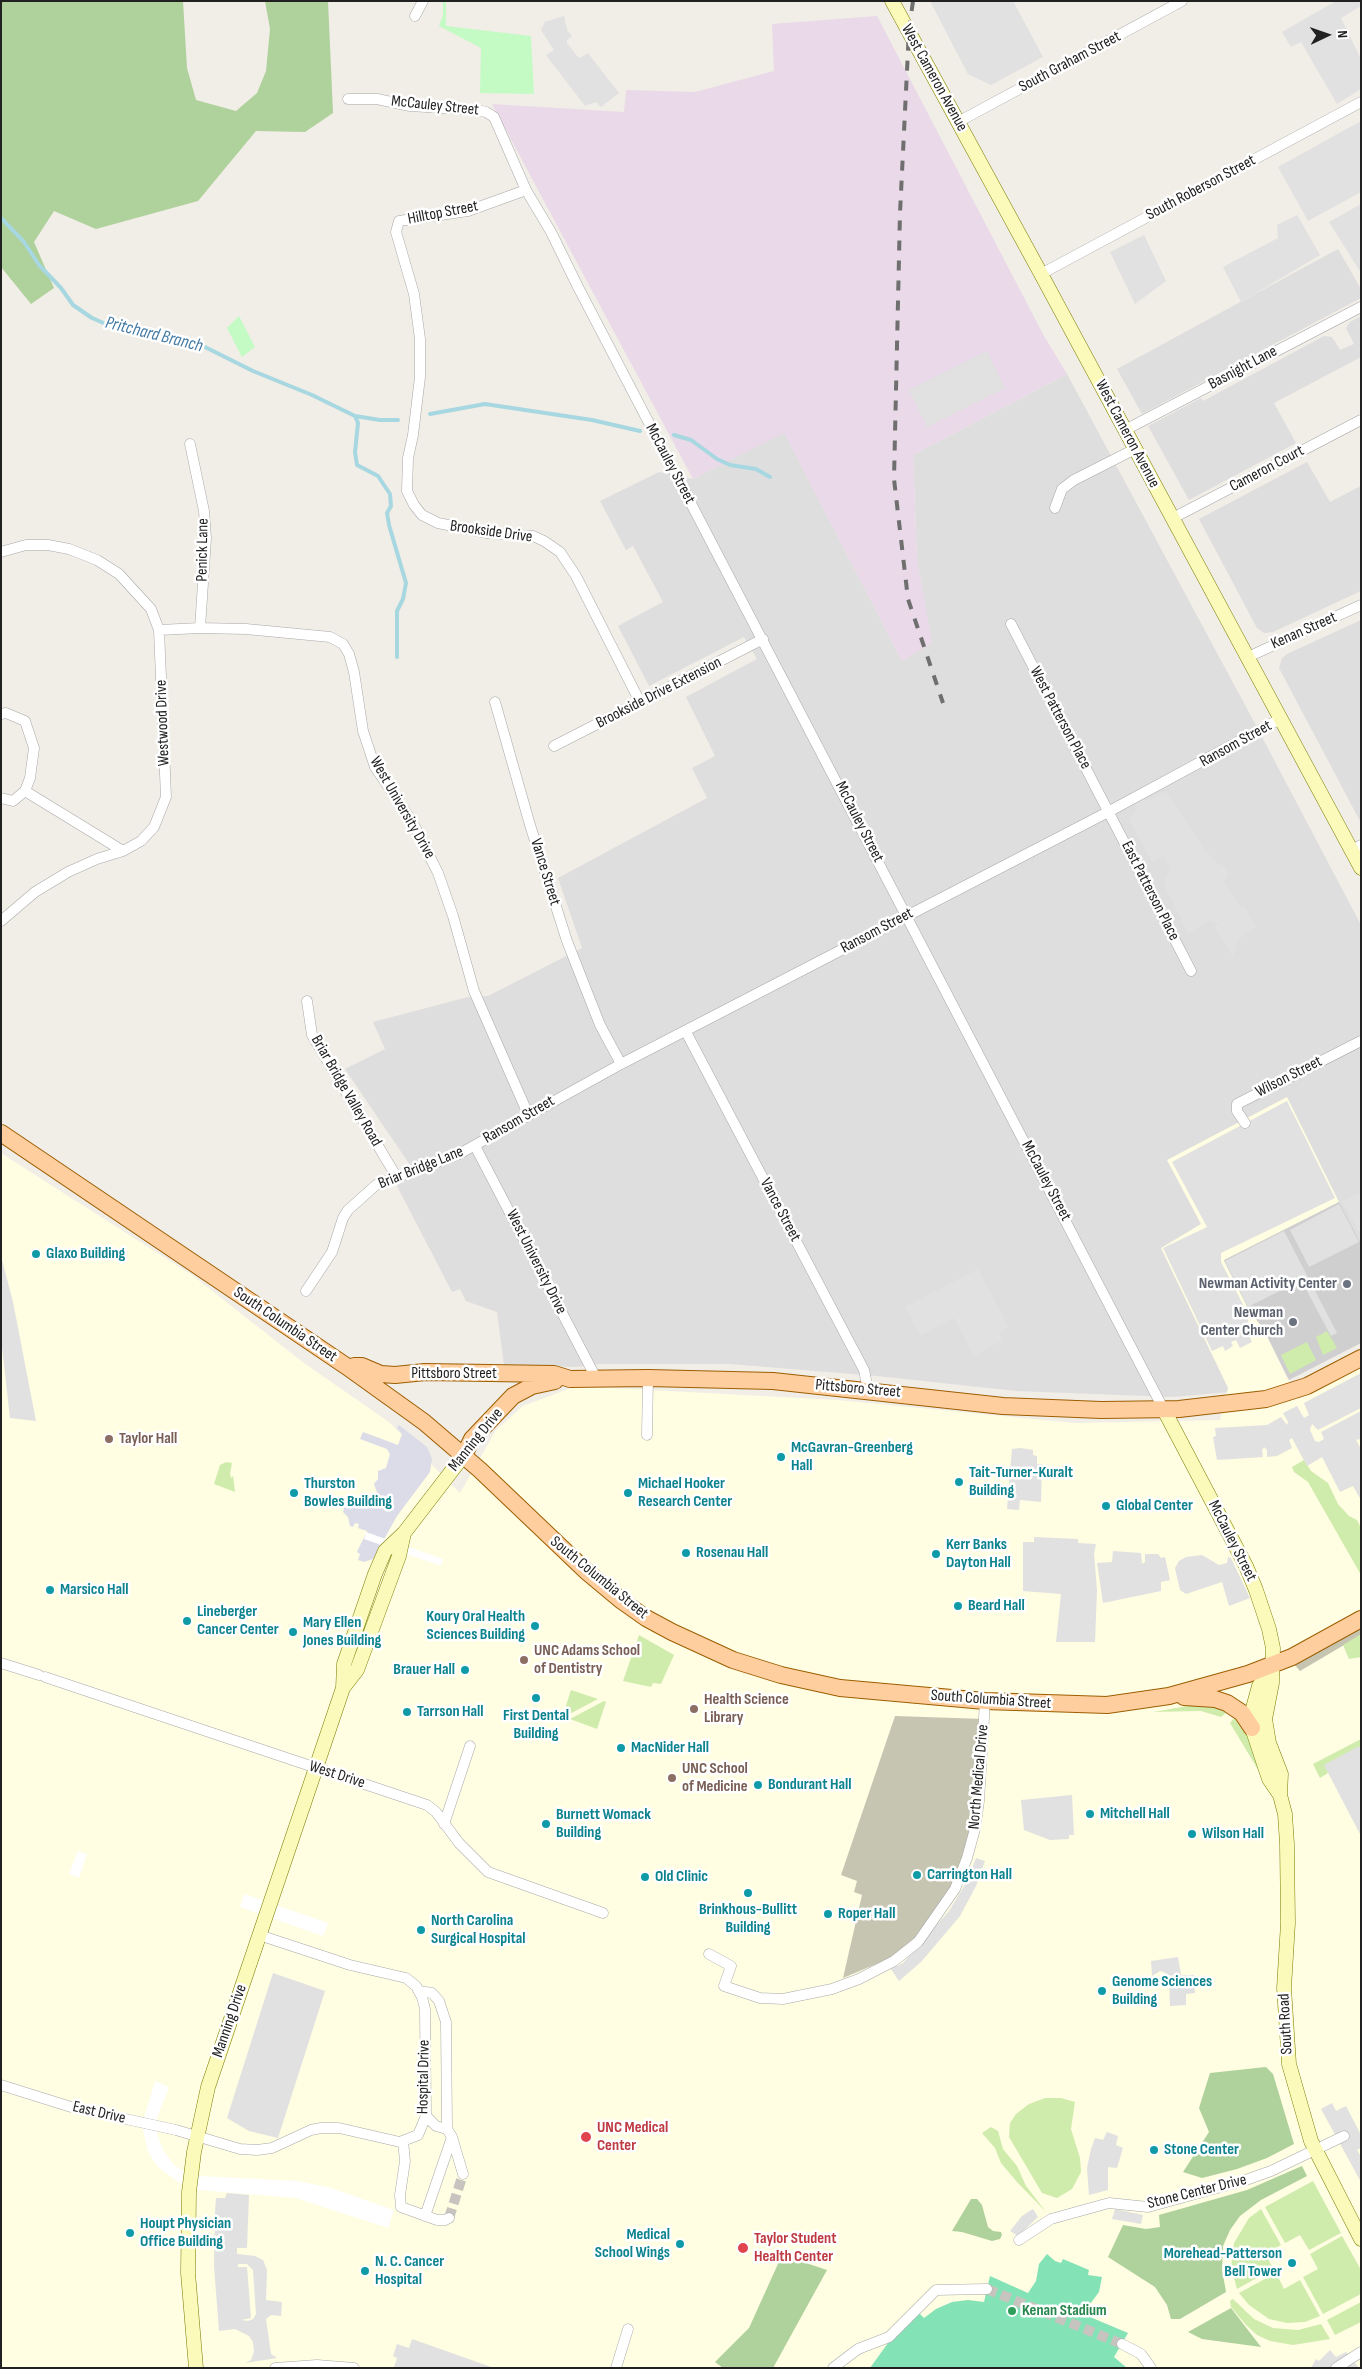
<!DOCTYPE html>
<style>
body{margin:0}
#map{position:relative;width:1362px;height:2369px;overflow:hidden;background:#f1ede7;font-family:"Sofia Sans Condensed",sans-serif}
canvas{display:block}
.frame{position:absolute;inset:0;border:2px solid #212121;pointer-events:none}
.north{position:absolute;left:1302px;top:10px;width:50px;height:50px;-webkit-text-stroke:4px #fff;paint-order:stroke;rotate:87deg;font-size:14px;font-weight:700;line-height:20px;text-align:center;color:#212121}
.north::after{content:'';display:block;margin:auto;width:18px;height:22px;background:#212121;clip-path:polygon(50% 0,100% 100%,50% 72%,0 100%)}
</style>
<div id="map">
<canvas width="1362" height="2369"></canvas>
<div class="frame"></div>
<div class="north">N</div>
</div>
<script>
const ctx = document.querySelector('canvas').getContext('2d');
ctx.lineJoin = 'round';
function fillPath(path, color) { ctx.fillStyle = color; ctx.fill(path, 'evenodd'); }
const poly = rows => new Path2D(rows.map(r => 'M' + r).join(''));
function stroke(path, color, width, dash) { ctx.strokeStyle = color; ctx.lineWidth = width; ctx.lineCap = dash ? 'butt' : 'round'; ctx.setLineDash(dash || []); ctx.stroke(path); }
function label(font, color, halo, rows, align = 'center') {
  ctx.font = font + ' "Sofia Sans Condensed",sans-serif'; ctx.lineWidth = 5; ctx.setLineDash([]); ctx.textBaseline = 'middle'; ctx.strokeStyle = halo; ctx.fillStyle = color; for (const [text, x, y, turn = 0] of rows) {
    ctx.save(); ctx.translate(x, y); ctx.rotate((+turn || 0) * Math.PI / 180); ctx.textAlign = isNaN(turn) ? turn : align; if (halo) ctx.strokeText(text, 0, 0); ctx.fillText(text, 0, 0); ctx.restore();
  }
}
fillPath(poly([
 [1338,249,1361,289,1361,298,1142,414,1117,369],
 [1361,316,1361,357,1274,403,1296,443,1189,500,1148,426,1201,398,1203,401,1324,336,1332,337,1340,350,1354,344,1346,328,1350,322],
 [1067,374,1252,718,1361,925,1361,1342,1295,1376,1241,1391,1173,1397,1016,1391,877,1376,730,1364,599,1364,576,1367,504,1365,497,1312,466,1301,460,1289,452,1292,397,1186,410,1165,345,1069,385,1049,373,1022,468,997,488,996,582,948,558,878,707,798,692,768,715,756,686,697,757,659,744,637,649,686,618,626,663,602,633,546,626,550,600,501,659,472,693,479,784,432,902,661,931,642,917,559,913,455],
 [1307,462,1330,502,1361,486,1361,591,1273,632,1264,633,1257,628,1199,519],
 [1361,620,1361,823,1279,668,1282,658,1287,654]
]), '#dfdede');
fillPath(poly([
 [877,16,1044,336,1067,374,913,455,917,559,932,643,902,661,784,433,693,479,492,104,624,112,626,90,695,92,774,71,772,24]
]), '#ead9e8');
fillPath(poly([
 [1287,1097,1339,1202,1224,1261,1250,1312,1263,1328,1298,1399,1361,1367,1361,2368,1,2368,1,1153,192,1275,304,1363,389,1422,460,1493,496,1430,523,1406,576,1386,838,1400,1075,1423,1220,1420,1228,1388,1161,1248,1201,1224,1167,1160]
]), '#fffde2');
fillPath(poly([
 [1339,1202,1361,1244,1361,1343,1289,1380,1263,1328,1250,1312,1224,1260]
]), '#cfcfcf');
fillPath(poly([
 [1361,1628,1361,1635,1300,1671,1294,1664],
 [895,1716,984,1719,969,1851,944,1906,907,1951,843,1978,862,1895,854,1892,857,1881,841,1875]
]), '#c6c5b2');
fillPath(poly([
 [1327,1331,1337,1348,1323,1355,1316,1337],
 [1307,1342,1316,1360,1290,1374,1281,1355],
 [1304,1460,1311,1471,1328,1483,1338,1504,1349,1516,1357,1520,1361,1528,1361,1575,1308,1482,1294,1472,1292,1467],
 [226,1462,232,1463,230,1474,231,1478,233,1476,235,1492,214,1484,220,1465],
 [1361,1634,1361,1657,1349,1659,1343,1645],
 [639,1635,674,1655,661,1684,653,1683,651,1687,623,1681],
 [571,1690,598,1699,562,1718],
 [604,1701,606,1702,597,1729,570,1719],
 [1193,1705,1214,1706,1227,1712,1221,1717,1201,1711,1153,1712],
 [1235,1717,1249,1736,1263,1778,1230,1723],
 [1361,1739,1361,1750,1359,1747,1325,1765,1328,1773,1320,1778,1313,1764],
 [1045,2098,1061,2098,1075,2102,1071,2129,1080,2158,1081,2172,1072,2189,1057,2198,1042,2193,1009,2137,1010,2123,1016,2114,1029,2104],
 [991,2127,998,2131,1003,2149,1017,2166,1026,2186,1046,2212,1017,2182,1001,2163,995,2148,982,2133],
 [1313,2181,1341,2233,1309,2250,1300,2235,1285,2243,1265,2207],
 [1261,2209,1281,2245,1266,2254,1273,2269,1237,2289,1231,2267,1234,2243,1249,2218],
 [1342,2236,1361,2270,1361,2294,1323,2314,1303,2277,1318,2269,1310,2254],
 [1276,2273,1284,2289,1300,2280,1320,2316,1305,2322,1287,2323,1269,2319,1249,2305,1239,2293],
 [1233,2299,1254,2319,1273,2328,1298,2330,1321,2324,1330,2339,1293,2345,1270,2341,1257,2335,1246,2325,1231,2307,1230,2301],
 [1361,2302,1361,2322,1335,2335,1327,2320]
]), '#d0ecac');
fillPath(poly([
 [1,1,183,1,187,68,196,100,236,111,257,93,266,71,270,29,265,1,328,1,333,113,305,132,256,131,198,201,96,229,54,211,34,242,54,288,31,304,1,267],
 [1266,2067,1273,2074,1294,2144,1267,2158,1237,2169,1202,2178,1183,2172,1209,2132,1199,2108,1210,2073],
 [1302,2166,1307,2176,1261,2200,1240,2216,1230,2230,1223,2246,1222,2269,1226,2292,1180,2319,1171,2319,1167,2305,1155,2287,1108,2257,1123,2225,1146,2229,1160,2227,1159,2215,1247,2190],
 [971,2199,977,2199,982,2205,988,2227,993,2231,1001,2232,1002,2235,1000,2239,992,2241,962,2232,952,2231],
 [782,2255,827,2270,773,2368,723,2368,715,2362,749,2328],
 [1231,2308,1261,2347,1202,2339,1188,2332]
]), '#afd19b');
fillPath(poly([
 [443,1,446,1,446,26,531,36,534,94,480,93,481,48,439,26,443,15],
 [239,316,255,347,242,357,227,328]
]), '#c4fbc5');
fillPath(poly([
 [1047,2254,1055,2261,1061,2263,1063,2259,1089,2270,1088,2275,1102,2277,1099,2292,1090,2304,1090,2317,1128,2333,1114,2357,1127,2368,870,2368,893,2336,916,2310,924,2318,936,2309,952,2302,968,2300,984,2302,990,2276,1028,2293,1036,2281,1039,2264]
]), '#84e2b7');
fillPath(poly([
 [930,1,1013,1,1043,57,991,85,968,74],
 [1336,1,1361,1,1361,6,1341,18,1361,59,1361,89,1337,104,1301,42,1291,47,1282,32],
 [564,16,567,30,572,36,567,40,567,43,577,56,580,58,588,53,619,93,601,107,596,102,585,106,546,55,554,50,541,30,545,22],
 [1361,121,1361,192,1308,221,1278,167],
 [1361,204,1361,273,1329,222],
 [1297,215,1320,255,1241,302,1223,267,1278,238,1277,225],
 [1144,235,1166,281,1135,304,1110,252],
 [987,351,1005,388,927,427,909,390],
 [1166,791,1204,848,1216,863,1226,867,1229,873,1224,881,1240,907,1245,906,1256,927,1245,932,1238,941,1233,956,1214,927,1219,923,1208,921,1188,934,1165,887,1166,875,1171,871,1170,867,1163,856,1152,862,1129,820,1136,808,1133,803,1144,798,1146,801],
 [1287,1101,1335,1198,1221,1253,1221,1262,1248,1314,1248,1333,1252,1342,1240,1348,1236,1340,1231,1342,1233,1346,1225,1351,1223,1346,1212,1351,1163,1248,1207,1227,1172,1162],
 [1361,1192,1361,1233,1360,1234,1342,1201],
 [1339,1204,1359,1242,1309,1267,1290,1230],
 [1284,1231,1337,1333,1331,1336,1301,1280,1248,1307,1225,1261],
 [1,1256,13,1302,36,1421,10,1418,1,1338],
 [978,1269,1009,1327,999,1333,1003,1340,974,1356,954,1318,920,1336,905,1307],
 [1361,1373,1361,1408,1318,1430,1312,1424,1310,1430,1315,1441,1319,1442,1324,1439,1321,1432,1361,1411,1361,1442,1359,1439,1356,1440,1361,1449,1361,1500,1353,1486,1340,1492,1322,1457,1307,1466,1292,1438,1289,1440,1292,1448,1277,1456,1267,1457,1267,1450,1264,1447,1262,1450,1263,1457,1217,1460,1213,1437,1216,1436,1215,1428,1267,1425,1281,1417,1287,1425,1288,1422,1283,1413,1297,1406,1304,1418,1309,1415,1304,1403],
 [1021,1448,1033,1450,1033,1455,1037,1456,1037,1464,1042,1464,1041,1502,1020,1500,1019,1510,1007,1509,1012,1449],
 [1034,1537,1078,1539,1078,1543,1096,1544,1094,1554,1097,1590,1095,1642,1056,1642,1061,1594,1023,1591,1023,1542,1034,1542],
 [1113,1551,1141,1553,1142,1564,1145,1562,1145,1554,1158,1554,1161,1558,1165,1557,1170,1580,1161,1582,1161,1591,1103,1603,1097,1563,1112,1562],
 [1202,1555,1219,1565,1227,1563,1228,1557,1231,1558,1250,1598,1229,1606,1222,1582,1186,1594,1180,1590,1175,1568,1179,1561,1186,1557],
 [1359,1746,1361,1750,1361,1836,1324,1765],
 [1072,1795,1074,1835,1069,1835,1069,1839,1050,1840,1024,1830,1021,1800],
 [976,1858,985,1861,976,1886,960,1916,921,1962,899,1981,891,1969,903,1963,949,1911,967,1881],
 [1178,1957,1181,1975,1194,1975,1195,1993,1186,1994,1186,2005,1170,2006,1169,1977,1164,1972,1160,1971,1152,1976,1151,1961],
 [273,1973,325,1991,278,2138,249,2131,227,2118],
 [1332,2103,1336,2111,1346,2106,1361,2135,1361,2148,1357,2150,1361,2157,1361,2182,1321,2109],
 [1107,2132,1118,2136,1116,2145,1123,2148,1117,2168,1108,2167,1108,2190,1089,2195,1087,2168,1091,2149,1095,2138,1103,2140],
 [227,2193,249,2195,247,2248,237,2248,237,2254,255,2256,263,2260,267,2270,266,2300,282,2302,281,2316,271,2315,266,2319,271,2354,277,2358,245,2363,251,2360,254,2352,253,2342,249,2336,235,2329,219,2331,214,2266,215,2211,216,2198,225,2198],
 [238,2264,247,2264,253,2270,256,2314,253,2319,248,2321,241,2320,251,2318,247,2267,238,2267],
 [1033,2209,1038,2217,1018,2236,1010,2231,1022,2216],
 [1115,2209,1143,2215,1141,2224,1112,2219],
 [412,2339,494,2368,394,2367,397,2358,393,2356,397,2344,409,2348],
 [1330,2350,1336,2357,1346,2352,1359,2368,1311,2368,1316,2359,1319,2361]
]), '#e1e1e1');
fillPath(poly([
 [399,1425,427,1447,432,1459,430,1472,397,1516,373,1559,364,1562,358,1560,360,1554,357,1552,367,1531,358,1528,359,1524,355,1523,353,1527,350,1526,348,1517,343,1512,345,1505,353,1505,357,1500,361,1501,364,1506,373,1504,377,1492,374,1484,378,1479,378,1471,386,1468,390,1454,387,1449,360,1439,363,1432,398,1445,402,1434,397,1428]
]), '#dbdce7');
fillPath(poly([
 [366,1532,443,1559,441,1566,364,1539],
 [78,1851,87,1854,79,1878,69,1874],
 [244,1894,328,1923,323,1936,240,1907],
 [155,2081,169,2087,156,2121,157,2134,163,2150,174,2165,186,2173,199,2176,298,2181,331,2188,394,2210,388,2228,296,2198,198,2190,178,2182,158,2167,148,2152,143,2130,144,2118]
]), '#fff');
stroke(poly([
 [1,218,24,242,39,265,61,288,73,305,92,318,108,325,135,331,150,332,201,345,253,371,312,395,355,416,380,420,398,420],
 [430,414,485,404,592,420,640,431],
 [355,416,358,423,355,452,357,465,378,476,390,494,391,506,387,513,389,525,406,583,403,599,397,611,397,657],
 [674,435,691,440,717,459,730,465,756,469,770,477]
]), '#a7d7e0', 4);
stroke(poly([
 [449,2218,463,2174],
 [987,2289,1122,2344]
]), '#c7c4bf', 10, [10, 5]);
const street = poly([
 [415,16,423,1],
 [348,99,377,99,410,106,477,110,486,112,494,117,526,190,551,232,578,287,1164,1410],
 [958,122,1182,1],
 [526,190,468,211,399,221,396,232,414,294,420,339,420,377,413,435,408,458,407,491,414,505,422,515,438,523,487,533,533,536,544,541,560,552,576,576,640,702],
 [1041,274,1361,102],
 [1125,430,1361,307],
 [190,444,204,511,206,538,200,628],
 [1055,508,1062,489,1074,480,1135,449],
 [1173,518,1361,420],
 [1,552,26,545,48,545,69,549,97,560,119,574,151,609,159,630,166,797,154,827,141,841,123,851,97,859,68,872,35,892,1,921],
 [1011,624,1191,971],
 [159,630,200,628,246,629,330,637,343,644,349,654,354,672,363,731,375,767,413,823,438,873,453,916,474,991,528,1114],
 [1248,657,1361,605],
 [495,702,530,825,567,941,600,1025,621,1064],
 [1,714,6,713,25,721,34,748,30,778,25,791,13,801,1,798],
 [554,746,763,639],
 [25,791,123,851],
 [1352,850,1361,845],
 [307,1001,312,1035,396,1176],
 [686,1032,864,1370,868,1390],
 [1245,1123,1237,1111,1237,1104,1361,1041],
 [475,1146,596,1378],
 [306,1291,332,1252,343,1218,348,1210,376,1185,459,1154,621,1064,1108,812,1280,719],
 [647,1435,648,1378],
 [1,1663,39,1675],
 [45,1677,427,1805,436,1812,459,1843,488,1872,603,1913],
 [444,1824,470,1746],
 [709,1954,731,1966,724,1986,760,1998,783,1999,832,1989,859,1979,894,1961,918,1942,955,1889,967,1858,975,1829,979,1801,985,1701],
 [419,1991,432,1993,439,2001,446,2022,447,2129],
 [1,2085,71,2107,176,2130,240,2149,257,2150,272,2148,311,2130,321,2128,339,2128,400,2142,418,2135,426,2116,425,2009,422,1997,416,1986,406,1978,350,1965,259,1935],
 [426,2116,436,2126,447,2129,452,2137,463,2174],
 [403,2141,405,2161,400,2195,401,2207,437,2220,445,2220,449,2218],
 [425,2216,452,2137],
 [1019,2240,1051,2219,1109,2203,1148,2207,1243,2181,1271,2171,1344,2136],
 [1122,2344,1141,2354,1151,2368],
 [275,2368,317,2365,354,2368],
 [616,2368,628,2329],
 [833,2368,858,2349,889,2337,936,2290,987,2289],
 [1336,2368,1361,2352]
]);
const secondary = poly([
 [892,1,1041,274,1361,868],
 [1164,1410,1246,1566,1256,1590,1269,1629,1273,1648,1272,1683,1265,1719,1269,1743,1281,1774,1280,1795,1285,1814,1287,1844,1288,1923,1284,1988,1289,2064,1311,2141,1361,2239],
 [1272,1666,1259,1686,1253,1708,1252,1728,1269,1779,1280,1795],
 [343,1688,357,1670,399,1556,404,1533],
 [196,2368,188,2273,189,2192,194,2152,208,2087,343,1688,344,1664,375,1574,385,1551,404,1533,464,1455]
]);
const primary = poly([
 [1,1133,346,1366,424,1422,480,1470,586,1571,622,1601,646,1618,672,1632,733,1660,781,1675,840,1688,985,1701,1107,1705,1169,1696,1248,1674,1292,1657,1361,1619],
 [354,1366,362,1366,381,1374,395,1375,425,1372,554,1374,570,1379,648,1378,773,1381,1003,1406,1101,1410,1179,1409,1266,1399,1307,1386,1361,1358],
 [464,1455,472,1439,513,1396,532,1386,555,1381],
 [1184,1697,1215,1699,1227,1703,1242,1713,1252,1728]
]);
stroke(street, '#a8a8a8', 11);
stroke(secondary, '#797d02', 15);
stroke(primary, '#9d5e00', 18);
stroke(street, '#fff', 10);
stroke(secondary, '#fbfabb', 14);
stroke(primary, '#fece9f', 16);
stroke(poly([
 [913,1,909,30,900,213,894,479,908,599,943,703]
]), '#6f6f6f', 4, [10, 10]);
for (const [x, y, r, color] of [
 [36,1254,5,"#0f9aa8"],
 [1347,1284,5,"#6b7280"],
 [1293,1322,5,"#6b7280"],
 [109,1439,5,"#8d6e63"],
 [781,1457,5,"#0f9aa8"],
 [959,1482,5,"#0f9aa8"],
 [294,1493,5,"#0f9aa8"],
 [628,1493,5,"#0f9aa8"],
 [1106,1506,5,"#0f9aa8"],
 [686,1553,5,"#0f9aa8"],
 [936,1554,5,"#0f9aa8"],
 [50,1590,5,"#0f9aa8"],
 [958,1606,5,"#0f9aa8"],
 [187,1621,5,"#0f9aa8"],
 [535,1626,5,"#0f9aa8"],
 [293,1632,5,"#0f9aa8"],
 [524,1660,5,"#8d6e63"],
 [465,1670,5,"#0f9aa8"],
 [536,1698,5,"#0f9aa8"],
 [694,1709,5,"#8d6e63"],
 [407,1712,5,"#0f9aa8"],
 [621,1748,5,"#0f9aa8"],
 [672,1778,5,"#8d6e63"],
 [758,1785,5,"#0f9aa8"],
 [1090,1814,5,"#0f9aa8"],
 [546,1824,5,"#0f9aa8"],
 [1192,1834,5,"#0f9aa8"],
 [917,1875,5,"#0f9aa8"],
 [645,1877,5,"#0f9aa8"],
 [748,1893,5,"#0f9aa8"],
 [828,1914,5,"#0f9aa8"],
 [421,1930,5,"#0f9aa8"],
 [1102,1991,5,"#0f9aa8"],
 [586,2137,6,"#e0444e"],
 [1154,2150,5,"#0f9aa8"],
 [130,2233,5,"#0f9aa8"],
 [680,2244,5,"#0f9aa8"],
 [743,2248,6,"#e0444e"],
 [1292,2263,5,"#0f9aa8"],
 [365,2271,5,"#0f9aa8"],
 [1012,2311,5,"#2e9e5b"]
]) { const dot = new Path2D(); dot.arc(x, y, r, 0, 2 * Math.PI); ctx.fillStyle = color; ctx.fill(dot); stroke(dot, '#fff', 2); }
label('16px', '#212121', '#fff', [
 ["South Graham Street",1070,62,-28],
 ["West Cameron Avenue",934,78,61],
 ["McCauley Street",435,106,6],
 ["South Roberson Street",1201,188,-28],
 ["Hilltop Street",443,213,-11],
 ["Basnight Lane",1243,368,-28],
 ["West Cameron Avenue",1127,434,62],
 ["McCauley Street",670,464,62],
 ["Cameron Court",1267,469,-28],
 ["Brookside Drive",491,532,8],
 ["Penick Lane",203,550,-89],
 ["Kenan Street",1304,631,-24],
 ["Brookside Drive Extension",659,693,-27],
 ["West Patterson Place",1060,718,62],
 ["Westwood Drive",163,723,-92],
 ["Ransom Street",1236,744,-29],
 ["West University Drive",402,808,60],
 ["McCauley Street",859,822,63],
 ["Vance Street",545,872,73],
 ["East Patterson Place",1150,891,63],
 ["Ransom Street",877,931,-28],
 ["Wilson Street",1289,1077,-27],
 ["Briar Bridge Valley Road",346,1091,60],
 ["Ransom Street",519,1120,-30],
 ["Briar Bridge Lane",421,1168,-22],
 ["McCauley Street",1046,1181,62],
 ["Vance Street",780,1210,62],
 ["West University Drive",536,1262,63],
 ["South Columbia Street",285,1325,34],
 ["Pittsboro Street",454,1374],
 ["Pittsboro Street",858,1389,5],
 ["Manning Drive",476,1440,-51],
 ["McCauley Street",1232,1541,63],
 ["South Columbia Street",599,1578,39],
 ["South Columbia Street",991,1700,4],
 ["West Drive",337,1775,18],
 ["North Medical Drive",979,1777,-85],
 ["Manning Drive",230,2021,-71],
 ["South Road",1286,2024,-93],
 ["Hospital Drive",424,2077,-89],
 ["East Drive",99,2113,13],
 ["Stone Center Drive",1197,2192,-14]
]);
label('bold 16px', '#0d838f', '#fff', [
 ["Glaxo Building",46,1254],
 ["McGavran-Greenberg",791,1448],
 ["Hall",791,1466],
 ["Tait-Turner-Kuralt",969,1473],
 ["Building",969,1491],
 ["Thurston",304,1484],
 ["Bowles Building",304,1502],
 ["Michael Hooker",638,1484],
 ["Research Center",638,1502],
 ["Global Center",1116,1506],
 ["Kerr Banks",946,1545],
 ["Dayton Hall",946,1563],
 ["Rosenau Hall",696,1553],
 ["Marsico Hall",60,1590],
 ["Beard Hall",968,1606],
 ["Lineberger",197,1612],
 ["Cancer Center",197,1630],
 ["Koury Oral Health",525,1617,"right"],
 ["Sciences Building",525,1635,"right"],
 ["Mary Ellen",303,1623],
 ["Jones Building",303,1641],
 ["Brauer Hall",455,1670,"right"],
 ["Tarrson Hall",417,1712],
 ["First Dental",536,1716,"center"],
 ["Building",536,1734,"center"],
 ["MacNider Hall",631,1748],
 ["Bondurant Hall",768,1785],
 ["Mitchell Hall",1100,1814],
 ["Burnett Womack",556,1815],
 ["Building",556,1833],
 ["Wilson Hall",1202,1834],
 ["Carrington Hall",927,1875],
 ["Old Clinic",655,1877],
 ["Brinkhous-Bullitt",748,1910,"center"],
 ["Building",748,1928,"center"],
 ["Roper Hall",838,1914],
 ["North Carolina",431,1921],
 ["Surgical Hospital",431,1939],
 ["Genome Sciences",1112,1982],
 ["Building",1112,2000],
 ["Stone Center",1164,2150],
 ["Houpt Physician",140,2224],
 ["Office Building",140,2242],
 ["Medical",670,2235,"right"],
 ["School Wings",670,2253,"right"],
 ["Morehead-Patterson",1282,2254,"right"],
 ["Bell Tower",1282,2272,"right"],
 ["N. C. Cancer",375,2262],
 ["Hospital",375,2280]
], 'left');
label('bold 16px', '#5b616d', '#fff', [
 ["Newman Activity Center",1337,1284],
 ["Newman",1283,1313],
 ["Center Church",1283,1331]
], 'right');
label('bold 16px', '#785e54', '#fff', [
 ["Taylor Hall",119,1439],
 ["UNC Adams School",534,1651],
 ["of Dentistry",534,1669],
 ["Health Science",704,1700],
 ["Library",704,1718],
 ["UNC School",682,1769],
 ["of Medicine",682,1787]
], 'left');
label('bold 16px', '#be3a42', '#fff', [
 ["UNC Medical",597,2128],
 ["Center",597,2146],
 ["Taylor Student",754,2239],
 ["Health Center",754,2257]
], 'left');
label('bold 16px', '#27864d', '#fff', [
 ["Kenan Stadium",1022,2311]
], 'left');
label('italic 18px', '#437aa4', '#fff', [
 ["Pritchard Branch",154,335,14]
]);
</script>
